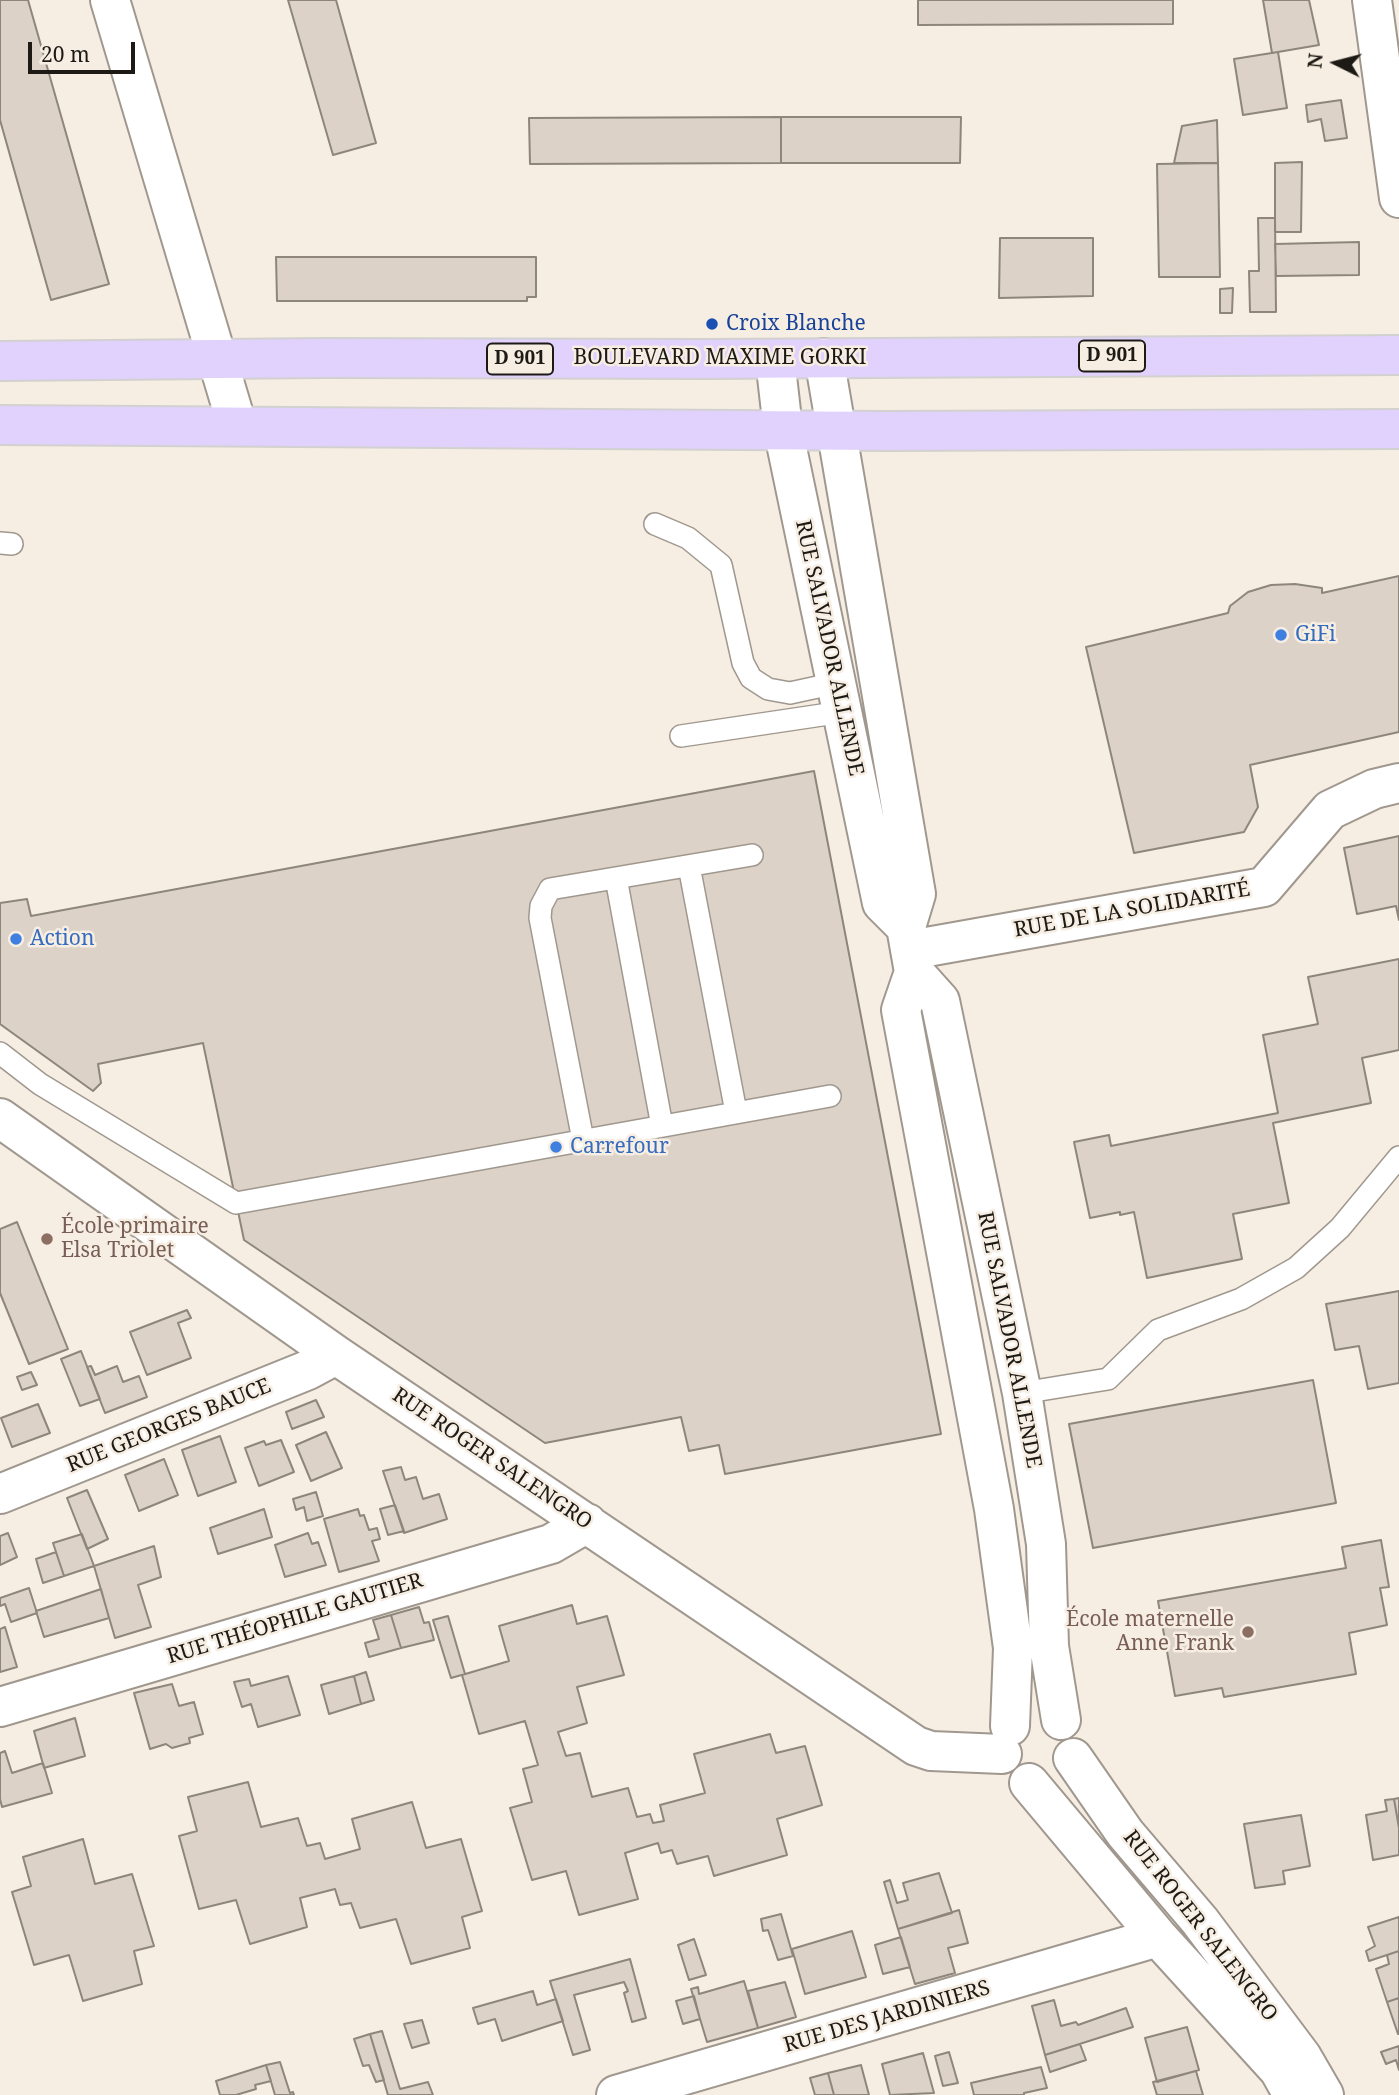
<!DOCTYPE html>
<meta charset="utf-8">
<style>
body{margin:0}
#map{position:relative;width:1399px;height:2095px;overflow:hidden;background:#f7eee3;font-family:"Noto Serif",serif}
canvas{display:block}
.north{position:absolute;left:1301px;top:28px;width:70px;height:70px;-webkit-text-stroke:5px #f7eee3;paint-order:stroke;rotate:276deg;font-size:19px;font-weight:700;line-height:28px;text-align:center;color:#1d1a16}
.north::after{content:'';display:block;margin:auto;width:24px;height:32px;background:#1d1a16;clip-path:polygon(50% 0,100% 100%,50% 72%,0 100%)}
.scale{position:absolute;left:28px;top:42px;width:107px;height:32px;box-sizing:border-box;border:4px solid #1d1a16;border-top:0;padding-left:9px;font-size:21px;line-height:24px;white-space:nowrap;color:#1d1a16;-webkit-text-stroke:5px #f7eee3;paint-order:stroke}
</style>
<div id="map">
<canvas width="1399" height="2095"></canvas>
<div class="north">N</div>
<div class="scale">20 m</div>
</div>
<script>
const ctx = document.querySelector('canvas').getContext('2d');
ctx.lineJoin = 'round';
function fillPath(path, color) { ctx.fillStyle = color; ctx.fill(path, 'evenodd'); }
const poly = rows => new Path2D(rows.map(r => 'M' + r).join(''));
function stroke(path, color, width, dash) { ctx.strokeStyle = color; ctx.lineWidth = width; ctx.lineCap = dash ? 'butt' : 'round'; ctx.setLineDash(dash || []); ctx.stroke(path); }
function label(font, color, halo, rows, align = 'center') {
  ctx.font = font + ' "Noto Serif",serif'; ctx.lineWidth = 5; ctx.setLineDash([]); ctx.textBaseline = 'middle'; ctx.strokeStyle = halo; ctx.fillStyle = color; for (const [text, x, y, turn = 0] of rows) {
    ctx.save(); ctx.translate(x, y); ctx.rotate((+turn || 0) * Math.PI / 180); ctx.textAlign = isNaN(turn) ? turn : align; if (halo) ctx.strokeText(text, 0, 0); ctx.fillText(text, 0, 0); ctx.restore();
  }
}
const building = poly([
 [0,0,28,0,109,284,51,300,0,120,0,0],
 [288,0,336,0,376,143,333,155,288,0],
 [918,0,1173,0,1173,24,918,25,918,0],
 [1263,0,1309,0,1319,45,1272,53,1263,0],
 [1278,52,1287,108,1243,115,1234,59,1278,52],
 [1341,100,1347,138,1325,141,1321,119,1308,122,1306,105,1341,100],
 [781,117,781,163,530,164,529,118,781,117],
 [781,117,961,117,960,163,781,163,781,117],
 [1217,120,1218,163,1174,163,1182,126,1217,120],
 [1302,162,1301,232,1275,232,1275,163,1302,162],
 [1218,163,1220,277,1159,277,1157,164,1218,163],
 [1258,218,1275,218,1276,312,1250,312,1249,271,1259,271,1258,218],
 [1000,238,1093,238,1093,296,999,298,1000,238],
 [1359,242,1359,275,1276,276,1275,244,1359,242],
 [276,257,536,257,536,297,527,297,527,301,277,301,276,257],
 [1233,288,1232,313,1220,313,1220,289,1233,288],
 [1399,576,1399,732,1250,765,1258,807,1244,832,1134,853,1086,647,1228,613,1230,606,1248,592,1271,585,1295,584,1322,588,1322,593,1399,576],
 [814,771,941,1434,725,1474,719,1445,689,1451,681,1417,545,1443,244,1240,203,1043,98,1064,101,1083,93,1091,0,1024,0,903,27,899,31,916,814,771],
 [1399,836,1399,920,1396,906,1357,914,1344,848,1399,836],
 [1399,959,1399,1050,1362,1058,1371,1103,1273,1123,1289,1203,1233,1214,1242,1259,1147,1278,1134,1212,1120,1215,1120,1212,1090,1218,1074,1142,1109,1135,1111,1146,1278,1113,1263,1035,1318,1024,1308,977,1399,959],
 [17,1222,68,1349,29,1364,0,1293,0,1229,17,1222],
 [1399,1291,1399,1383,1368,1389,1359,1346,1335,1350,1326,1304,1399,1291],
 [187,1310,191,1318,178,1323,191,1358,147,1375,130,1332,187,1310],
 [81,1351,100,1399,80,1406,61,1359,81,1351],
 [91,1366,95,1375,117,1366,123,1382,139,1376,147,1397,105,1413,87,1367,91,1366],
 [31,1372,37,1385,22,1390,17,1377,31,1372],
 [1313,1380,1336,1503,1093,1548,1069,1424,1313,1380],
 [316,1400,324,1417,292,1429,286,1412,316,1400],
 [38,1404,50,1433,12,1447,1,1418,38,1404],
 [326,1432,342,1468,311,1481,296,1445,326,1432],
 [220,1436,236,1482,198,1496,182,1450,220,1436],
 [281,1440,294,1472,259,1486,245,1448,264,1441,266,1445,281,1440],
 [164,1459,178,1495,139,1511,125,1475,164,1459],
 [401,1467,405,1480,416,1477,423,1499,439,1494,447,1519,404,1533,383,1471,401,1467],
 [87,1490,108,1539,87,1549,67,1498,87,1490],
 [316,1492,323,1516,307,1521,304,1507,296,1510,293,1499,316,1492],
 [395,1505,404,1531,388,1535,380,1509,395,1505],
 [264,1509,272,1537,218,1554,210,1528,264,1509],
 [358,1509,360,1516,364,1515,369,1530,377,1528,380,1539,372,1541,379,1561,339,1572,324,1519,358,1509],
 [8,1533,17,1557,0,1565,0,1536,8,1533],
 [308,1533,312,1544,318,1542,326,1565,285,1577,275,1545,308,1533],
 [82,1534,94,1566,64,1576,53,1543,82,1534],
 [1381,1540,1389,1587,1380,1588,1387,1625,1349,1633,1356,1674,1224,1697,1222,1688,1175,1696,1158,1601,1346,1568,1342,1547,1381,1540],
 [154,1546,161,1577,138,1585,151,1627,115,1638,94,1566,154,1546],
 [56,1552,64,1576,43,1583,36,1559,56,1552],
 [29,1588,37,1613,11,1622,5,1604,0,1606,0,1598,29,1588],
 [101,1589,109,1618,44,1637,36,1611,101,1589],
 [572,1605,577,1624,607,1616,624,1675,577,1687,587,1723,558,1732,566,1756,580,1753,592,1797,628,1788,637,1817,650,1814,653,1823,664,1821,660,1805,705,1793,694,1754,770,1734,776,1753,805,1746,822,1805,777,1819,787,1855,714,1876,708,1856,677,1864,672,1850,661,1853,658,1843,625,1853,638,1899,579,1915,566,1871,532,1880,510,1808,532,1802,523,1769,538,1765,525,1721,479,1734,462,1675,509,1661,499,1626,572,1605],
 [419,1607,424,1623,429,1622,434,1640,401,1648,391,1615,419,1607],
 [391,1615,401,1648,369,1657,365,1643,379,1639,373,1620,391,1615],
 [448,1616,465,1674,451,1678,433,1620,448,1616],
 [5,1627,17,1667,0,1672,0,1629,5,1627],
 [366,1672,374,1700,361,1704,354,1676,366,1672],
 [288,1676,300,1715,258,1727,251,1704,242,1707,234,1682,249,1679,251,1686,288,1676],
 [354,1676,361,1704,329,1714,321,1685,354,1676],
 [172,1684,179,1706,194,1702,203,1734,189,1738,190,1743,172,1748,166,1744,150,1749,134,1693,172,1684],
 [75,1718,85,1756,44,1768,34,1731,75,1718],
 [5,1751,12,1773,43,1763,52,1793,2,1807,0,1799,0,1753,5,1751],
 [248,1782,261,1827,298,1818,307,1846,320,1843,325,1859,360,1849,352,1819,412,1802,426,1848,461,1839,482,1911,462,1917,470,1948,411,1964,396,1919,360,1928,351,1903,340,1905,335,1889,300,1898,307,1927,250,1944,236,1900,199,1909,179,1836,197,1831,188,1797,248,1782],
 [1399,1798,1399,1828,1394,1799,1399,1798],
 [1394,1799,1399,1828,1399,1855,1373,1860,1366,1815,1387,1811,1385,1800,1394,1799],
 [1301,1815,1310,1866,1283,1871,1285,1884,1255,1888,1244,1824,1301,1815],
 [83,1839,95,1884,132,1874,154,1946,134,1951,142,1984,83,2001,69,1955,34,1965,12,1892,31,1886,23,1857,83,1839],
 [939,1873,952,1913,898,1929,884,1882,890,1880,897,1903,908,1900,903,1883,939,1873],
 [959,1910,968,1943,948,1948,955,1973,915,1984,898,1929,959,1910],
 [781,1914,793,1956,778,1960,768,1930,763,1931,761,1919,781,1914],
 [1399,1917,1399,1951,1369,1961,1366,1951,1375,1946,1368,1927,1399,1917],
 [852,1931,866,1977,805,1994,792,1949,852,1931],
 [901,1937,910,1967,883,1974,875,1945,901,1937],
 [694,1939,706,1975,689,1980,678,1945,694,1939],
 [1399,1951,1399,1998,1387,2002,1376,1969,1389,1964,1387,1955,1399,1951],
 [630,1959,646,2018,632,2022,624,1993,628,1991,624,1982,574,1995,590,2050,573,2055,550,1981,630,1959],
 [744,1981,758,2028,707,2042,691,1989,698,1987,699,1994,744,1981],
 [785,1982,796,2017,758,2028,748,1991,785,1982],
 [533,1991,537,2005,556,1999,563,2021,502,2041,495,2019,478,2024,473,2008,533,1991],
 [694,1996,700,2019,683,2024,676,2001,694,1996],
 [1399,1998,1399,2034,1398,2034,1387,2002,1399,1998],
 [1054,2000,1061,2026,1076,2022,1078,2025,1126,2008,1133,2027,1045,2055,1032,2006,1054,2000],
 [422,2020,429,2043,412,2048,404,2024,422,2020],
 [1187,2027,1199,2070,1157,2082,1145,2038,1187,2027],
 [382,2031,400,2089,428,2082,433,2095,388,2095,370,2034,382,2031],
 [370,2034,384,2080,376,2082,369,2065,363,2066,354,2039,370,2034],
 [1080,2044,1086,2060,1050,2072,1045,2055,1080,2044],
 [1399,2046,1399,2070,1396,2060,1386,2064,1381,2052,1399,2046],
 [949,2052,958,2083,943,2086,935,2056,949,2052],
 [923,2053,934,2093,890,2095,882,2064,923,2053],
 [280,2062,290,2093,293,2092,294,2095,275,2095,266,2065,280,2062],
 [266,2065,271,2081,255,2085,256,2089,236,2095,220,2095,216,2081,266,2065],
 [861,2065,869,2095,834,2095,828,2073,861,2065],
 [1041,2067,1047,2088,1024,2093,1024,2095,974,2095,971,2083,1041,2067],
 [1196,2071,1203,2095,1157,2095,1153,2082,1196,2071],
 [828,2073,834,2095,815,2095,810,2078,828,2073]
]);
fillPath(building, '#dcd2c8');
stroke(building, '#8e867c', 2);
const lane = poly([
 [655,524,688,538,721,565,743,663,751,678,768,689,790,693,836,683],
 [0,543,12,544],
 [681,736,842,712],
 [689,866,736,1112],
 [616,878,662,1126],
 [0,1053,40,1084,236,1203,830,1096],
 [583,1140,540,918,541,906,550,889,752,855],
 [1022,1393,1108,1379,1158,1330,1241,1299,1296,1268,1340,1228,1399,1157]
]);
const street = poly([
 [110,0,237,425],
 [1372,0,1399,198],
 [824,358,916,894,906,927,914,972,901,1010,994,1509,1013,1648,1010,1726],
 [775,359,783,429,882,903,906,927],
 [910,950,1264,887,1330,810,1374,789,1399,783],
 [914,972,940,1001,1022,1393,1046,1544,1049,1646,1061,1720],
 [0,1118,336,1355,916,1746,931,1751,1002,1754],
 [0,1494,308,1370,336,1355],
 [0,1707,551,1544,587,1523],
 [1073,1758,1125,1833,1200,1921,1302,2057,1324,2095],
 [1029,1783,1158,1937,1279,2070,1293,2095],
 [616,2095,1158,1937]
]);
const primary = poly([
 [0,361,326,358,707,359,1399,355],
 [0,425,886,431,1399,429]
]);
stroke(lane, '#a0988e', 24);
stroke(street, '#a0988e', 42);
stroke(primary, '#d2d1d0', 42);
stroke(lane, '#fff', 21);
stroke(street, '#fff', 38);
stroke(primary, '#e0d1fd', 38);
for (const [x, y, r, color] of [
 [712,324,7,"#1a4fb4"],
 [1281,635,7,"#3f7fe0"],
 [16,939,7,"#3f7fe0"],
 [556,1147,7,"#3f7fe0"],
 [47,1239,7,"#8d6e63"],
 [1248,1632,7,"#8d6e63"]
]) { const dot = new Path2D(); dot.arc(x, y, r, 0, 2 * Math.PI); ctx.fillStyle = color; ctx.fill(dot); stroke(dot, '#f7eee3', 2.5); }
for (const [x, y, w] of [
 [1112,356,66],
 [520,359,66]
]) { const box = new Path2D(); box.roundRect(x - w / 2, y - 15.5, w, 31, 5); ctx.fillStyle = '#f7eee3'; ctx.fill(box); stroke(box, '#1d1a16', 2); }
label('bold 19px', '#1d1a16', null, [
 ["D 901",1112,356],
 ["D 901",520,359]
]);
label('21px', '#164399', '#f7eee3', [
 ["Croix Blanche",726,324]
], 'left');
label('21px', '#1d1a16', '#f7eee3', [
 ["BOULEVARD MAXIME GORKI",720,358],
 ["RUE SALVADOR ALLENDE",829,648,78],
 ["RUE DE LA SOLIDARITÉ",1132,910,-10],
 ["RUE SALVADOR ALLENDE",1009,1340,79],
 ["RUE GEORGES BAUCE",169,1426,-22],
 ["RUE ROGER SALENGRO",492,1459,34],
 ["RUE THÉOPHILE GAUTIER",295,1619,-17],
 ["RUE ROGER SALENGRO",1200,1926,52],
 ["RUE DES JARDINIERS",887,2017,-16]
]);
label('21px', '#366cbe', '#f7eee3', [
 ["GiFi",1295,635],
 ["Action",30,939],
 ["Carrefour",570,1147]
], 'left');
label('21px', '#785e54', '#f7eee3', [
 ["École primaire",61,1227],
 ["Elsa Triolet",61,1251],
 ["École maternelle",1234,1620,"right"],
 ["Anne Frank",1234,1644,"right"]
], 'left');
</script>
